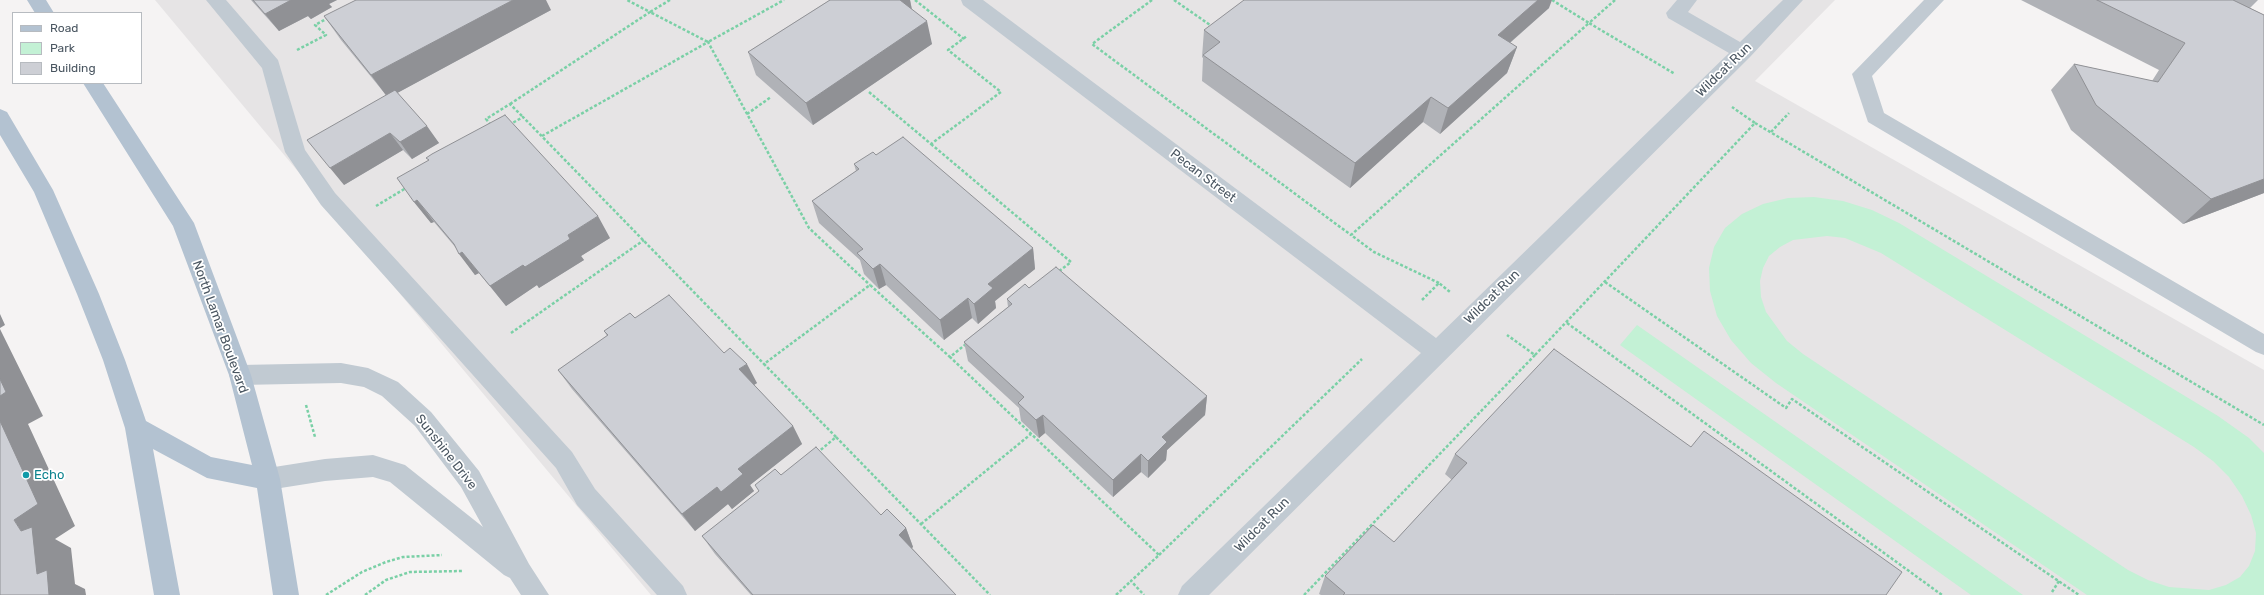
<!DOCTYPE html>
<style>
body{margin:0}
#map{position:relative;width:2264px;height:595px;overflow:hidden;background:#f5f3f3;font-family:Rubik,sans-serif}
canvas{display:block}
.legend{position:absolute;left:12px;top:12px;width:130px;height:72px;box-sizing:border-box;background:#fff;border:1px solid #b7bbc0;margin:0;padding:5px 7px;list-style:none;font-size:12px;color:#4a5661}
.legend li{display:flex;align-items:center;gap:8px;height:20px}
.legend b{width:20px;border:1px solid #b7bbc0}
</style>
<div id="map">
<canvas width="2264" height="595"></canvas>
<ul class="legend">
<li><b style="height:5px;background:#b3c2d1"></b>Road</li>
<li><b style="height:11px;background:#c3f1d5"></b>Park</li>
<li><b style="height:11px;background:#cdcfd5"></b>Building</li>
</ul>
</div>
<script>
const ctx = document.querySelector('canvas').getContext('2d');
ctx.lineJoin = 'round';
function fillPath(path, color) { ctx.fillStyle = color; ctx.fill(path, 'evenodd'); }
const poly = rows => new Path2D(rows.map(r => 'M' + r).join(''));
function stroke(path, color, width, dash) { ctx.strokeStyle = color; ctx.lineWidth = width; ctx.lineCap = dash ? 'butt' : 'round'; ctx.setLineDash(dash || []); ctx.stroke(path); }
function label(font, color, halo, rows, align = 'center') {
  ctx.font = font + ' Rubik,sans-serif'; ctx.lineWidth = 3.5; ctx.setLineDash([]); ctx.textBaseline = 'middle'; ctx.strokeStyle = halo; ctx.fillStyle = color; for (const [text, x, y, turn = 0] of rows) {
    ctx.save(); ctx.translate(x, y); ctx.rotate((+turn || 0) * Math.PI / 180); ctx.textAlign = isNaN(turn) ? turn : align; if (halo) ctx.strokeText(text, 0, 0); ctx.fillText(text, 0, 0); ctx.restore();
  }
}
fillPath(poly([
 [155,0,1835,0,1755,81,2264,370,2264,595,651,595]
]), '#e6e4e5');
fillPath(poly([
 [1814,197,1843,201,1872,210,1899,223,2218,416,2249,438,2264,453,2264,595,2087,595,1776,383,1751,363,1731,340,1717,316,1710,291,1709,268,1714,247,1725,228,1742,214,1763,204,1788,198],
 [1827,236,1845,238,1881,253,2194,447,2213,461,2229,477,2242,496,2251,515,2256,533,2255,551,2249,566,2240,577,2226,585,2209,590,2169,587,2148,580,2128,570,1803,354,1787,341,1766,312,1761,297,1760,281,1763,268,1769,256,1780,247,1793,240],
 [1637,325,2023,595,1971,595,1620,345]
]), '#c3f1d5');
stroke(poly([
 [670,0,650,12,708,42,784,0],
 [915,0,964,39],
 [1152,0,1092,44,1351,235],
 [1174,0,1213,27],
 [1615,0,1589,23,1675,74],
 [297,50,326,35,315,25,328,18],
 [869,92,931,144,1001,92,948,50,967,36],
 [510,104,650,12,627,0],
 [747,114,771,97],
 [1755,123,2264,425],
 [491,125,486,119,510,104,523,117],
 [509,125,523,117,764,364],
 [1771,132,1789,113],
 [542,136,708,42,809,228,870,285],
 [931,144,1071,262,1058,272],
 [376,206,406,188],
 [1605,282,1786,408,1792,399,2079,595],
 [1439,283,1374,252,1351,235,1589,23,1552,0],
 [1422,300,1439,283,1450,292],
 [1567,323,1942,595],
 [511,333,644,240],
 [966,344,950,357,1159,555,1131,581,1144,595],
 [1535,355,1755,123,1732,107],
 [306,405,315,437],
 [836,437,764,364,870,285,950,357],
 [817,453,836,437,990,595],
 [921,524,1031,434],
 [1159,555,1362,359],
 [2052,592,2059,581],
 [326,595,362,572,386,562,403,557,442,555],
 [365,595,386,580,410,572,462,571],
 [1116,595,1131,581],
 [1304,595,1535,355,1507,335]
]), '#7ad0a6', 2.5, [3, 2]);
fillPath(poly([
 [206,0,226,0,278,60,305,150,335,193,572,452,595,489,683,586,687,595,657,595,577,505,556,468,321,205,285,152,262,68,206,0],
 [961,0,983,0,1436,338,1729,53,1668,18,1666,13,1677,0,1697,0,1688,12,1740,42,1783,0,1803,0,1750,57,1209,595,1178,595,1182,586,1421,353,963,5,961,0],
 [1924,0,1944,0,1872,76,1884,113,2264,334,2264,355,2256,352,1868,122,1852,74,1924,0]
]), '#c1cad2');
fillPath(poly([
 [341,363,368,368,398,382,431,412,479,471,529,564,549,595,521,595,510,578,504,575,390,482,373,477,325,481,268,490,259,487,256,479,259,471,268,468,325,459,373,455,405,465,483,527,461,487,415,426,382,396,364,387,341,383,240,385,232,382,229,375,232,368,240,365,341,363]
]), '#c1cad2');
fillPath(poly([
 [27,0,46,0,54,13,35,13,27,0],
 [83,83,103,83,194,223,251,375,280,479,299,595,273,595,257,488,207,478,153,449,180,595,154,595,125,428,103,360,77,294,34,192,0,135,0,109,7,112,53,190,99,294,125,360,146,421,211,457,252,465,229,375,173,226,83,83]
]), '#b3c2d1');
fillPath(poly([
 [251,0,337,0,329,4,332,7,311,19,308,16,279,31],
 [830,0,910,0,912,9,932,44,813,125,756,75,748,52],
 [2021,0,2258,0,2250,8,2264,15,2264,193,2183,224,2071,130,2051,90,2074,64,2152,81,2159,70],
 [1549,8,1510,43,1517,47,1507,73,1440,134,1423,122,1350,188,1202,81,1203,58,1202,57,1204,30],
 [551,10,397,93,439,143,412,159,403,150,344,185,386,95,341,40,324,16],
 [876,155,1033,248,1035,269,995,301,996,308,978,324,972,318,944,340,886,285,879,289,864,274,860,260,819,223,812,201,856,171,854,164],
 [414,202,610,238,581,256,584,260,539,288,537,285,506,306,479,273,475,275,456,248,434,222,431,223],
 [1029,288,1207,396,1205,415,1167,450,1166,460,1148,478,1141,472,1113,497,1045,433,1039,438,1021,421,1019,408,968,361,964,342,1008,307,1007,299],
 [635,318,724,353,757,383,754,385,793,426,802,444,750,485,754,491,732,509,728,504,695,531,572,389,558,370,607,336,604,331],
 [1455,454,1886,595,1321,595,1319,594,1325,576,1394,542,1452,480,1445,474],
 [781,475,881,515,906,528,913,547,912,548,956,595,751,595,715,554,702,536]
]), '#b0b2b7');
fillPath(poly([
 [291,0,337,0,329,4,332,7,311,19,308,16,279,31,265,14],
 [513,0,546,0,551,10,388,98,371,75],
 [896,0,910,0,912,11],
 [1538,0,1552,0,1549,8,1489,61,1498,35],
 [927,21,932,44,813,125,806,103],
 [1517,47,1507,73,1440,134,1448,108],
 [1431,97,1423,122,1350,188,1355,163],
 [427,126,439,143,412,159,400,142],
 [390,133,403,150,344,185,330,168],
 [2264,179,2264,193,2183,224,2211,199],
 [417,200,434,222,431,223,414,202],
 [598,216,610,238,581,256,584,260,539,288,537,285,506,306,490,286,568,235],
 [1033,248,1035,269,995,301,996,308,978,324,974,304,988,284],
 [462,252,479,273,475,275,459,254],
 [880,264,886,285,879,289,873,269],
 [968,298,972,318,944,340,940,320],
 [0,314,5,325,0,328],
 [0,329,43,416,28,424,75,526,55,539,71,548,75,584,85,589,86,595,49,595,37,574,21,531,14,520,0,421],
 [747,364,757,383,749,388,739,369],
 [1207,396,1205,415,1167,450,1166,460,1148,478,1148,461,1162,437],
 [1043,415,1045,433,1039,438,1036,420],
 [793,426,802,444,750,485,754,491,732,509,728,504,695,531,682,514,738,469],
 [1141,454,1141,472,1113,497,1113,480],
 [906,528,913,547,906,553,899,535]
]), '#909195');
const building = poly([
 [253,0,291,0,265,14,253,0],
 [356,0,513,0,371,75,324,16,356,0],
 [830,0,900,0,927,21,806,103,748,52,830,0],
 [1244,0,1538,0,1498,35,1517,47,1448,108,1431,97,1355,163,1203,55,1220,42,1204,30,1244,0],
 [2097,0,2233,0,2264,15,2264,179,2211,199,2096,105,2074,64,2158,82,2185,43,2097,0],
 [395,90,427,126,400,142,390,133,330,168,307,140,395,90],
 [505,115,598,216,568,235,570,239,525,267,523,265,490,286,462,252,459,254,454,244,417,200,414,202,397,178,429,160,426,158,432,154,505,115],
 [903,137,1033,248,988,284,993,288,974,304,968,298,940,320,880,264,873,269,857,253,863,249,812,201,859,169,854,164,873,152,876,155,903,137],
 [1056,267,1207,396,1162,437,1167,442,1148,461,1141,454,1113,480,1043,415,1036,420,1018,403,1024,397,964,342,1012,304,1007,299,1025,284,1029,288,1056,267],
 [669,295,724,353,730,348,747,364,739,369,793,426,738,469,743,474,721,492,717,487,682,514,558,370,608,335,604,331,630,313,635,318,669,295],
 [1554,349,1691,447,1704,431,1902,572,1886,595,1343,595,1345,593,1325,576,1373,525,1394,542,1467,463,1455,454,1554,349],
 [0,379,6,392,0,396,0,379],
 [0,421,38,504,14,520,21,531,32,527,37,574,47,570,49,595,0,595,0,421],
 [816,447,881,515,887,509,906,528,899,535,956,595,753,595,702,536,759,491,755,485,775,469,781,475,816,447]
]);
fillPath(building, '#cdcfd5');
stroke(building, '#909195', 1);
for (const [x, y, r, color] of [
 [26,475,4,"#0f9aa8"]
]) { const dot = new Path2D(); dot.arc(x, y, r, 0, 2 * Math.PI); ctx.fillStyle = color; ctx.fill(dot); stroke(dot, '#fff', 1.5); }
label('13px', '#4a5661', '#fff', [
 ["Wildcat Run",1724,70,-44],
 ["Pecan Street",1203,176,37],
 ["Wildcat Run",1492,297,-44],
 ["North Lamar Boulevard",220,327,70],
 ["Sunshine Drive",446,452,52],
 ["Wildcat Run",1262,525,-45]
]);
label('13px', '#0d838f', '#fff', [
 ["Echo",34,475]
], 'left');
</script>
